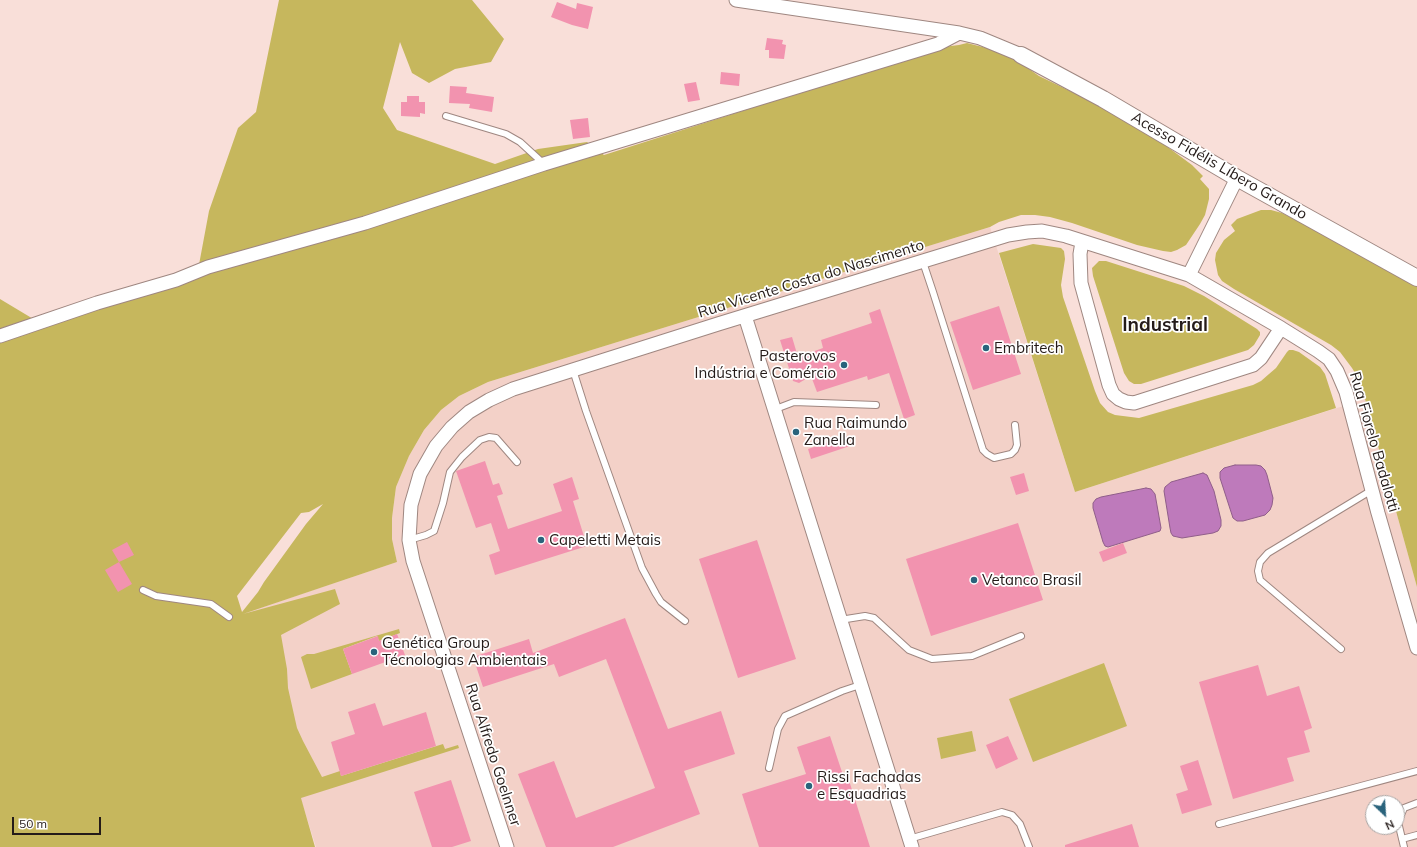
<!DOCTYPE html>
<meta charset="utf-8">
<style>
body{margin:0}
#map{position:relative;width:1417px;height:847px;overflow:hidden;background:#f9dfd9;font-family:Mulish,sans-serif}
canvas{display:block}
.north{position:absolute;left:1365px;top:795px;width:40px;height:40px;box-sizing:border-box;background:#fff;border:1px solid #a7a4a3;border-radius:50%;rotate:155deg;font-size:11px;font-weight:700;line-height:16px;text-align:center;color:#241b19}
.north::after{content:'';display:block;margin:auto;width:14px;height:18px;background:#2a637c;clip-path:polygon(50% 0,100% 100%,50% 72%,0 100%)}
.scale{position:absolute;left:12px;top:817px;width:89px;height:18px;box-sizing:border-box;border:2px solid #241b19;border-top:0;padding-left:5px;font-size:12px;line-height:14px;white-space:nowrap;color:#241b19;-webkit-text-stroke:3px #fff;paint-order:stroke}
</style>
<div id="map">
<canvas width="1417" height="847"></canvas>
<div class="north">N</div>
<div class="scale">50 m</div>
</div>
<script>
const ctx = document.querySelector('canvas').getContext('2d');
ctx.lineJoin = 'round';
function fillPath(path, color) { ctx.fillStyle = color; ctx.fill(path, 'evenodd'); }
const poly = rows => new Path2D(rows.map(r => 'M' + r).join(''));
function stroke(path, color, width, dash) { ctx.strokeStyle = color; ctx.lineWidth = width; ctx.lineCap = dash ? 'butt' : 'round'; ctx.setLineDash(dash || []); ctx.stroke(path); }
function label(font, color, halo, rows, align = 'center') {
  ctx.font = font + ' Mulish,sans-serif'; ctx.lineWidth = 3.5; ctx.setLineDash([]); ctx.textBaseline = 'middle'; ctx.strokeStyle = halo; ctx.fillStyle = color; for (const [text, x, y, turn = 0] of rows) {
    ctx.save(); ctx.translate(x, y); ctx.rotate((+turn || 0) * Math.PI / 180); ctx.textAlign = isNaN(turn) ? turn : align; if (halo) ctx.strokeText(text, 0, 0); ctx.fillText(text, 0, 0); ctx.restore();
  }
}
fillPath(poly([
 [990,227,1075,492,1365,399,1417,587,1417,847,316,847,242,614,397,562,392,539,392,518,396,487,409,456,424,430,441,410,459,396,488,382],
 [1373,803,1397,803,1397,827,1373,827]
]), '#f3d1c8');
fillPath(poly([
 [279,0,472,0,504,39,491,62,455,69,429,83,412,73,400,42,383,108,397,130,495,164,538,149,587,142,604,155,943,47,959,45,967,43,998,51,1019,62,1039,76,1099,105,1150,134,1192,165,1203,176,1200,179,1209,189,1209,199,1205,215,1200,224,1186,245,1177,250,1171,252,1163,251,1137,245,1072,223,1050,217,1035,215,1021,215,999,222,990,227,488,382,459,396,441,410,424,430,409,456,396,487,392,518,392,539,397,562,243,614,335,589,340,604,281,635,287,669,288,688,297,728,303,741,322,777,340,771,341,776,443,744,445,749,458,745,459,748,301,798,315,847,0,847,0,299,35,320,198,270,209,211,238,128,256,112],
 [323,504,306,524,264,582,258,592,242,612,237,596,301,513,309,512],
 [1261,210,1271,210,1282,213,1318,230,1417,284,1417,587,1360,381,1352,368,1340,352,1331,345,1234,289,1222,281,1218,275,1215,260,1216,253,1224,240,1235,231,1231,225,1237,219],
 [1033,244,1061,248,1064,251,1065,259,1061,285,1063,297,1095,391,1100,403,1108,412,1115,415,1139,418,1253,385,1261,381,1269,374,1276,368,1287,352,1289,350,1293,350,1299,352,1320,367,1325,374,1336,408,1075,492,999,253],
 [1099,261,1106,261,1184,286,1204,296,1257,329,1260,332,1260,335,1254,345,1248,350,1141,384,1134,384,1129,381,1124,373,1093,276,1092,268],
 [399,629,400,633,379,641,377,636,343,649,352,674,311,689,301,657,307,654,314,654],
 [1104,663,1127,726,1033,762,1009,699],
 [972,731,976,751,941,759,937,738]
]), '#c6b75d');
const water = poly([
 [1235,465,1256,465,1261,466,1265,470,1267,475,1273,498,1272,505,1270,510,1265,515,1243,521,1237,521,1233,518,1220,478,1220,472,1224,468,1235,465],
 [1203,473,1207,475,1214,491,1221,520,1221,526,1218,531,1213,533,1182,538,1173,536,1171,533,1170,528,1164,491,1165,487,1171,482,1203,473],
 [1146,488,1151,489,1155,494,1161,528,1160,531,1108,547,1105,546,1103,542,1093,508,1093,503,1096,499,1101,497,1146,488]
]);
fillPath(water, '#be7abb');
stroke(water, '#905e8a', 1);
fillPath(poly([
 [557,2,576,9,577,3,593,7,588,29,572,25,551,17],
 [767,38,783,40,782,44,786,45,784,59,769,58,769,50,765,50],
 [721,72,740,74,739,86,720,84],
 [696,82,700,100,688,102,684,84],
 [450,86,467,87,466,93,494,97,492,112,469,108,470,104,449,103],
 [407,96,419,96,419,102,425,102,425,114,420,113,420,117,401,116,401,102,407,102],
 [588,118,590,137,573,139,570,120],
 [999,306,1021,374,973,390,950,322],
 [880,309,915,415,904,419,889,373,868,380,867,376,817,392,811,376,799,383,793,381,780,340,792,337,798,357,823,348,821,340,872,323,869,313],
 [847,436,850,446,811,459,808,449],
 [485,461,493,485,499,483,503,494,497,496,508,529,562,511,553,484,572,477,579,499,573,501,587,546,495,575,489,555,500,551,491,523,476,528,456,471],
 [1024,473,1029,491,1016,495,1010,477],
 [1018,523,1043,600,931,636,906,559],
 [757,540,796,659,738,678,699,559],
 [127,542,134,555,119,562,112,550],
 [1123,543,1127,553,1103,562,1099,552],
 [119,562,132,584,118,592,105,570],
 [625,618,668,729,721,711,735,754,684,771,700,814,613,847,546,847,518,774,554,761,576,818,655,788,606,659,559,677,554,664,483,687,473,657,529,639,533,653],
 [397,634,405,655,352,674,343,649,378,636,379,641],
 [1258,665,1267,696,1299,686,1312,728,1304,731,1310,752,1287,758,1294,781,1233,799,1199,682],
 [375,703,383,726,426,712,436,746,341,776,331,742,355,734,348,712],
 [830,736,843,775,847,774,870,847,759,847,742,794,806,774,797,747],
 [1008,736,1018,759,996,769,986,745],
 [1198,760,1212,805,1182,814,1176,794,1188,790,1180,766],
 [451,780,471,841,452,847,432,847,414,792],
 [1132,824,1139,847,1065,847,1065,845]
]), '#f293af');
const service = poly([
 [446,116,506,134,520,142,544,164],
 [923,262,933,292,983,450,987,454,994,458,1011,454,1015,450,1017,445,1015,425],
 [573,370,586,411,642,568,656,594,661,602,685,621],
 [773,410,794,402,876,405],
 [409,540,426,535,434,531,443,503,450,472,462,457,480,440,489,437,496,438,517,462],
 [143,590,156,596,211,604,229,617],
 [840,620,865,616,874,618,909,650,932,659,972,656,1021,636],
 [1341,649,1260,580,1258,571,1260,562,1268,553,1372,490],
 [769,768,778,729,785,716,842,691,860,685],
 [1219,824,1417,771],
 [909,839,1002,812,1012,815,1020,824,1029,847],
 [1402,839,1417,835],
 [1404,847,1398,822,1404,808,1417,803]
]);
const minor = poly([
 [736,0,959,33,980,38,1021,55],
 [1082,242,1080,254,1081,283,1109,385,1113,394,1119,399,1126,402,1134,403,1253,365,1261,358,1281,328],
 [1189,275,1237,178],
 [745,316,912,847],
 [0,336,97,303,176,280,208,267,365,223,544,164,938,44,959,33],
 [507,847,413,561,409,540,411,505,420,474,436,446,452,427,469,412,489,400,513,389,718,324,1008,235,1027,232,1042,231,1066,236,1189,275,1281,328,1318,351,1329,359,1337,371,1346,392,1378,513,1417,648]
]);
const tertiary = poly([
 [1021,55,1103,99,1237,178,1417,278]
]);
stroke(service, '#9f8781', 8);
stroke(minor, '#9f8781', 15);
stroke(tertiary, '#9f8781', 18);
stroke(service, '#fff', 6);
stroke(minor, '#fff', 13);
stroke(tertiary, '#fff', 16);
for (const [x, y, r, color] of [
 [986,348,4,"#2a637c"],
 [844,365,4,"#2a637c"],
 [796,432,4,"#2a637c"],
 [541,540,4,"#2a637c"],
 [974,580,4,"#2a637c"],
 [374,652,4,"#2a637c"],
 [809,786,4,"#2a637c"]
]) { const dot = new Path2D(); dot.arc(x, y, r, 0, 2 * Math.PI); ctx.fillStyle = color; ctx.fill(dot); stroke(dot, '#fff', 1.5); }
label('15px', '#241b19', '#fff', [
 ["Acesso Fidélis Líbero Grando",1219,166,30],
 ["Rua Vicente Costa do Nascimento",811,279,-17],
 ["Rua Fiorelo Badalotti",1374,442,74],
 ["Rua Alfredo Goelnner",493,755,72]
]);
label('15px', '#241b19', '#fff', [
 ["Embritech",994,348],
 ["Pasterovos",836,356,"right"],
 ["Indústria e Comércio",836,373,"right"],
 ["Rua Raimundo",804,423],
 ["Zanella",804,440],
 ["Capeletti Metais",549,540],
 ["Vetanco Brasil",982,580],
 ["Genética Group",382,643],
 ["Técnologias Ambientais",382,660],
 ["Rissi Fachadas",817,777],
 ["e Esquadrias",817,794]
], 'left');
label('bold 19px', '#241b19', '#fff', [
 ["Industrial",1165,325]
]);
</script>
